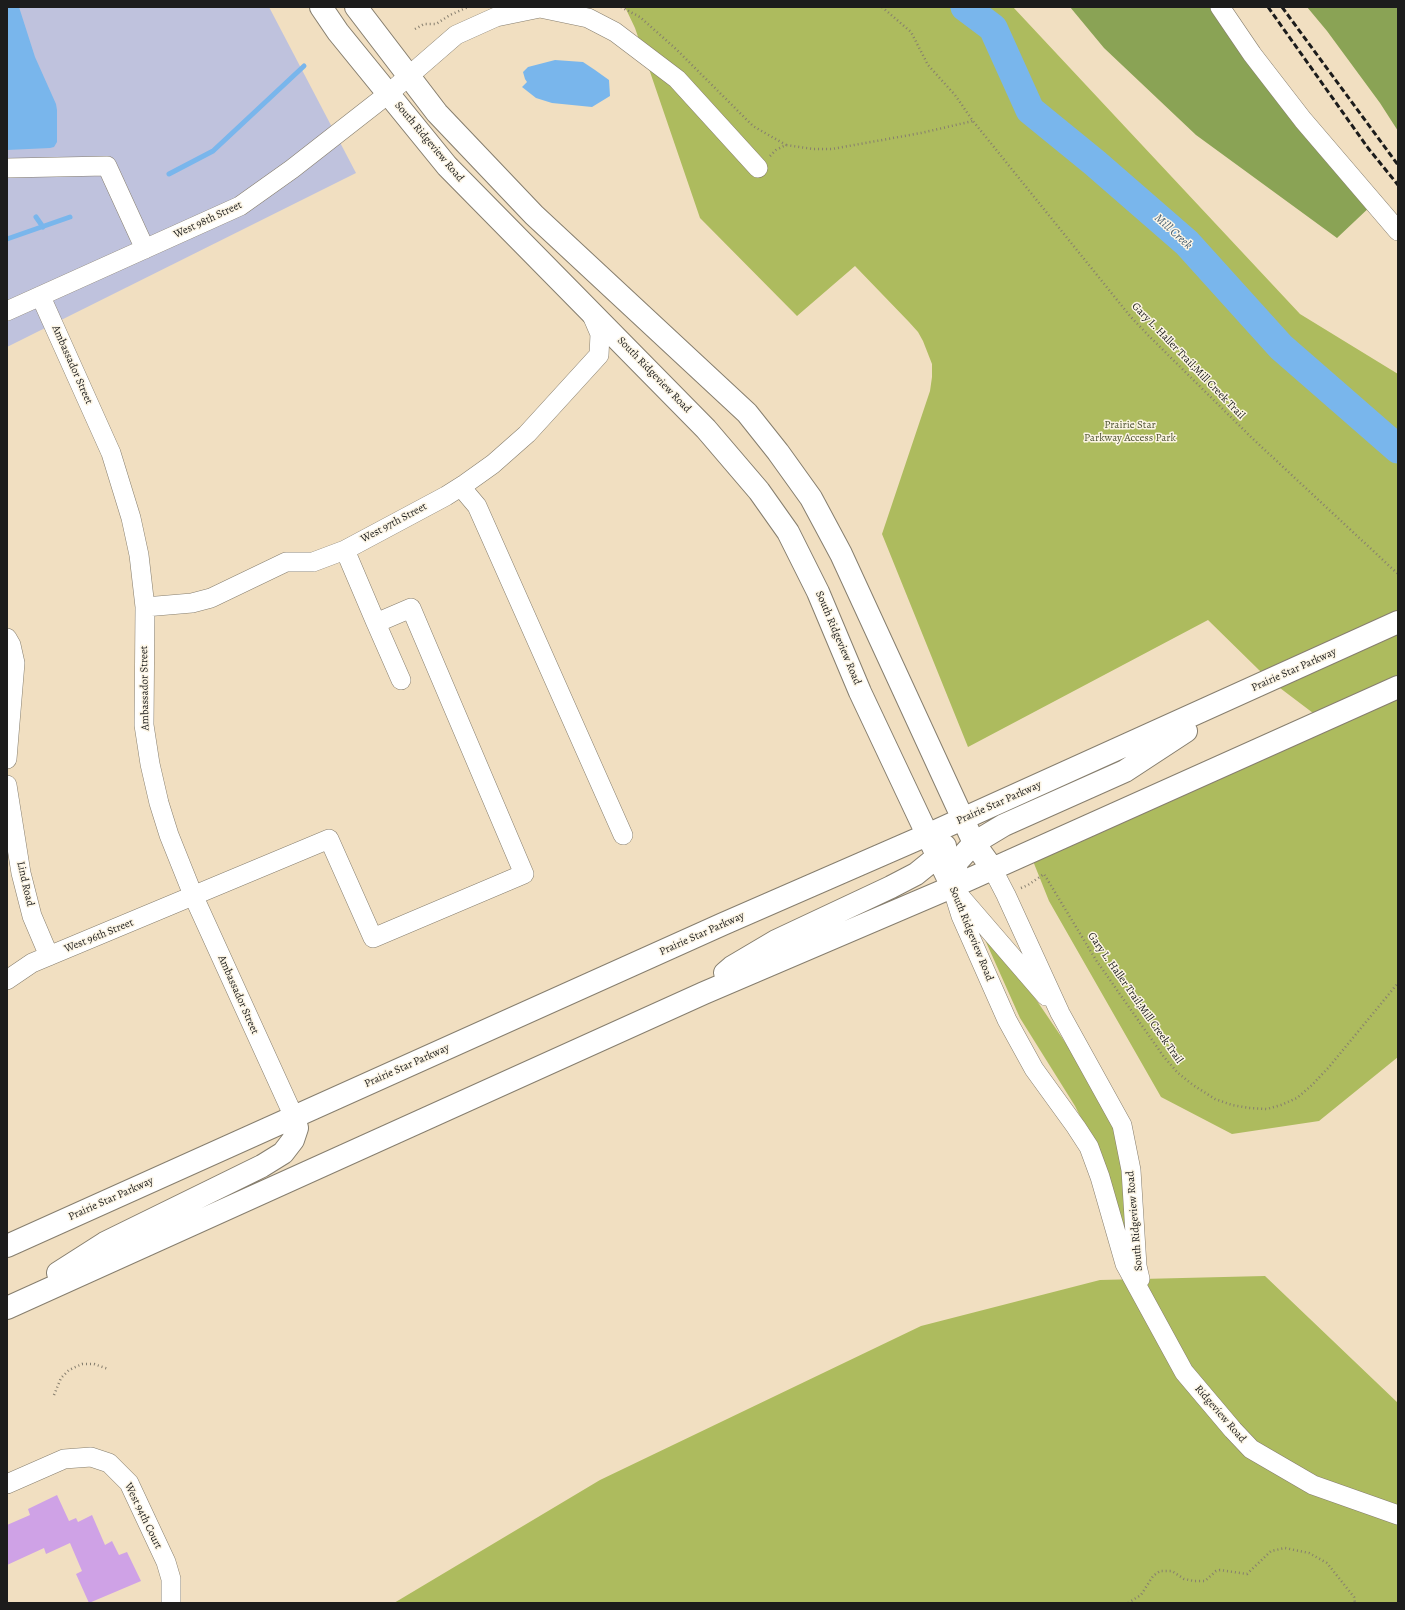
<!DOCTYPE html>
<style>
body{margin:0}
#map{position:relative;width:1405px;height:1610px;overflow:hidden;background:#f1dfc1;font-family:Alegreya,serif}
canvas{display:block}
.frame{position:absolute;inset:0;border:8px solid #1c1c1c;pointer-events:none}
</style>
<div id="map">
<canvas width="1405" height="1610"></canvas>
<div class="frame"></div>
</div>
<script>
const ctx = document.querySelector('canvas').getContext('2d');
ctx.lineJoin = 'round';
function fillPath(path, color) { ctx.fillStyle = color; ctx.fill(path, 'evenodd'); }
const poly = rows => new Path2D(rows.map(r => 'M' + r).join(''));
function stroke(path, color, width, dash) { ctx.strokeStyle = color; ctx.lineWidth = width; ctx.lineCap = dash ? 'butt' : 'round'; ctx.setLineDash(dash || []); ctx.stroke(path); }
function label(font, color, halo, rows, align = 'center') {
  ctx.font = font + ' Alegreya,serif'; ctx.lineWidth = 3; ctx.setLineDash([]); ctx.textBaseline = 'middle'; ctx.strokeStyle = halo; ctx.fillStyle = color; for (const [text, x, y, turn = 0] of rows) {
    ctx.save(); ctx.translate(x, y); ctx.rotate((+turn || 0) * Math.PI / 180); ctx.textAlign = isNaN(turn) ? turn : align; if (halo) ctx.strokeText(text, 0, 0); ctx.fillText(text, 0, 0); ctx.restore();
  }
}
fillPath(poly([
 [7,7,269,7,356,173,7,347]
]), '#bfc2dd');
fillPath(poly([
 [625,7,1013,7,1300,314,1398,374,1398,1057,1319,1121,1232,1134,1161,1097,1049,901,1029,851,1313,713,1280,688,1259,670,1208,620,968,747,882,534,930,391,932,377,932,364,923,341,918,332,909,322,855,266,797,316,700,218,635,28],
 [982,933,1035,998,1086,1073,1111,1117,1120,1144,1132,1252,1090,1136,1075,1106,1020,1018],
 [1265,1276,1398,1403,1398,1603,394,1603,600,1480,921,1326,1100,1280]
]), '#adbb5e');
fillPath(poly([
 [1070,7,1213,7,1373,204,1337,238,1196,135,1104,48],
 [1307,7,1398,7,1398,131,1380,103,1327,31]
]), '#8aa355');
fillPath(poly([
 [7,7,19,7,35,57,56,104,57,110,57,142,54,147,50,148,7,150],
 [555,60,583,62,595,70,609,80,610,96,592,107,552,103,536,98,522,87,527,82,525,79,523,72,528,67]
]), '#79b6ec');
stroke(poly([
 [169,174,213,151,304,66],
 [36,217,43,227],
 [7,239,70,217]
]), '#79b6ec', 5);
stroke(poly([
 [965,7,993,28,1030,110,1095,163,1187,243,1281,347,1398,449]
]), '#79b6ec', 29);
fillPath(poly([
 [57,1495,69,1521,76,1518,78,1522,92,1515,105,1545,112,1541,119,1555,127,1552,141,1581,89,1603,76,1574,82,1571,70,1543,46,1554,44,1548,7,1565,7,1525,30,1515,28,1509]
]), '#cfa2e6');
const minor = poly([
 [1220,7,1252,54,1303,120,1398,231],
 [7,168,107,166,145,249],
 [41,297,111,453,131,518,139,555,145,607,144,725,150,764,159,803,169,835,193,895,294,1117],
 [7,311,240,206,292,169,388,94,456,35,496,17,540,8,588,18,615,32,677,79,758,168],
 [461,487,477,506,623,835],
 [145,607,192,603,211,598,286,562,313,562,345,550,446,496,465,484,493,464,527,434,599,355,600,334,591,313],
 [376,623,401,680],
 [7,638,11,645,15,663,7,759],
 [7,785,21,873,32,916,49,956],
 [992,868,1006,895,1060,1013,1122,1125,1131,1170,1137,1266,1140,1279],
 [952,887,961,916,1007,1020,1034,1069,1076,1127,1089,1147,1100,1177,1125,1264,1184,1372,1233,1430,1251,1449,1313,1485,1398,1515],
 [958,894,1046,996],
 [7,980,32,963,329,839,373,938,524,874,411,608,376,623,345,550],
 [7,1484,64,1459,91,1457,109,1463,129,1483,166,1562,171,1579,171,1603]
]);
const major = poly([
 [321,7,338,32,447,166,706,429,759,491,788,532,818,592,860,692,952,887],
 [356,7,437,113,534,215,747,413,778,452,811,498,841,554,974,843,992,868],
 [952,887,957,862,974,843,1004,825,1125,771,1186,731],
 [725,973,732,967,776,941,891,887,916,874,937,857,945,846],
 [7,1246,723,924,927,835,1398,622],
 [58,1273,105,1243,262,1166,283,1153,293,1140,297,1128,294,1117],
 [7,1308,704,993,952,887,1398,687]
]);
stroke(minor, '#867e6e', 20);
stroke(major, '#867e6e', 24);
stroke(poly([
 [621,7,640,17,676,49,753,126,786,145],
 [882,7,911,32,928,65,955,95,973,121,1130,316,1148,335,1252,438,1398,574],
 [415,29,424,24,436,24,450,15,468,7],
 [770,156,776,150,786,145,813,149,832,149,921,133,973,121],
 [1021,888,1028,885,1044,874,1096,960,1164,1057,1178,1073,1193,1085,1215,1099,1232,1105,1249,1108,1267,1109,1281,1105,1297,1098,1312,1085,1329,1067,1398,983],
 [54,1395,61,1378,69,1370,82,1364,94,1364,108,1369],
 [1128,1603,1141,1595,1153,1576,1160,1571,1172,1571,1184,1579,1194,1581,1205,1581,1216,1571,1220,1570,1247,1574,1271,1551,1285,1548,1309,1553,1327,1563,1354,1597,1355,1603]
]), '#867e6e', 2.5, [1, 3]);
stroke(minor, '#fff', 19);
stroke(major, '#fff', 22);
stroke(poly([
 [1268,7,1368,148,1398,185],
 [1282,7,1398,165]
]), '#1c1c1c', 3, [6, 3]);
label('11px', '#1c1c1c', '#fcf5e5', [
 ["South Ridgeview Road",429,142,50],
 ["West 98th Street",208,220,-25],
 ["Gary L. Haller Trail;Mill Creek Trail",1188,361,46],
 ["Ambassador Street",72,365,66],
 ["South Ridgeview Road",654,375,46],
 ["West 97th Street",394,523,-28],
 ["South Ridgeview Road",838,638,67],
 ["Prairie Star Parkway",1294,670,-24],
 ["Ambassador Street",145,688,-91],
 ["Prairie Star Parkway",999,803,-24],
 ["Lind Road",25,884,77],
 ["Prairie Star Parkway",702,934,-24],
 ["South Ridgeview Road",971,934,68],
 ["West 96th Street",99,936,-22],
 ["Ambassador Street",238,995,66],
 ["Gary L. Haller Trail;Mill Creek Trail",1135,998,55],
 ["Prairie Star Parkway",407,1066,-24],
 ["Prairie Star Parkway",111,1199,-24],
 ["South Ridgeview Road",1135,1221,-95],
 ["Ridgeview Road",1220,1414,49],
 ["West 94th Court",143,1516,64]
]);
label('11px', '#4f5433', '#fcf5e5', [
 ["Prairie Star",1130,425],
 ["Parkway Access Park",1130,438]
]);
label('italic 12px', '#415a6f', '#fcf5e5', [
 ["Mill Creek",1173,232,42]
]);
</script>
